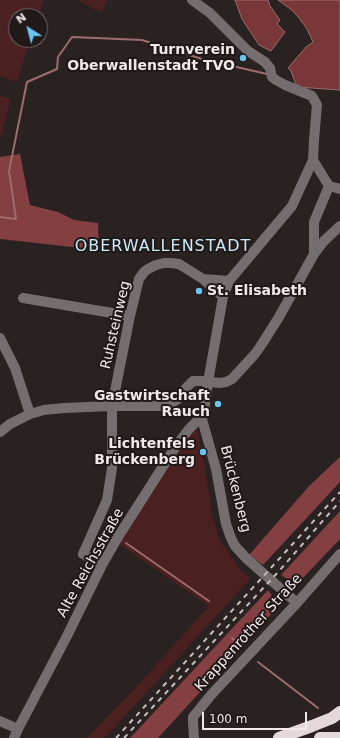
<!DOCTYPE html>
<meta charset="utf-8">
<style>
body{margin:0}
#map{position:relative;width:340px;height:738px;overflow:hidden;background:#2a2121;font-family:"DejaVu Sans",sans-serif}
canvas{display:block}
.north{position:absolute;left:8px;top:8px;width:40px;height:40px;box-sizing:border-box;background:#211818;border:1px solid #746c6c;border-radius:50%;rotate:324deg;font-size:11px;font-weight:700;line-height:16px;text-align:center;color:#f0e9e9}
.north::after{content:'';display:block;margin:auto;width:14px;height:18px;background:#66c4ef;clip-path:polygon(50% 0,100% 100%,50% 72%,0 100%)}
.scale{position:absolute;left:202px;top:712px;width:105px;height:18px;box-sizing:border-box;border:2px solid #f0e9e9;border-top:0;padding-left:5px;font-size:12px;line-height:14px;white-space:nowrap;color:#f0e9e9;-webkit-text-stroke:3px #211818;paint-order:stroke}
</style>
<div id="map">
<canvas width="340" height="738"></canvas>
<div class="north">N</div>
<div class="scale">100 m</div>
</div>
<script>
const ctx = document.querySelector('canvas').getContext('2d');
ctx.lineJoin = 'round';
function fillPath(path, color) { ctx.fillStyle = color; ctx.fill(path, 'evenodd'); }
const poly = rows => new Path2D(rows.map(r => 'M' + r).join(''));
function stroke(path, color, width, dash) { ctx.strokeStyle = color; ctx.lineWidth = width; ctx.lineCap = dash ? 'butt' : 'round'; ctx.setLineDash(dash || []); ctx.stroke(path); }
function label(font, color, halo, rows, align = 'center') {
  ctx.font = font + ' "DejaVu Sans",sans-serif'; ctx.lineWidth = 4; ctx.setLineDash([]); ctx.textBaseline = 'middle'; ctx.strokeStyle = halo; ctx.fillStyle = color; for (const [text, x, y, turn = 0] of rows) {
    ctx.save(); ctx.translate(x, y); ctx.rotate((+turn || 0) * Math.PI / 180); ctx.textAlign = isNaN(turn) ? turn : align; if (halo) ctx.strokeText(text, 0, 0); ctx.fillText(text, 0, 0); ctx.restore();
  }
}
fillPath(poly([
 [0,0,43,0,38,16,16,16,16,40,30,40,17,82,0,76],
 [78,0,108,0,101,13],
 [0,96,11,99,0,139],
 [197,429,206,473,212,516,220,540,242,572,251,578,105,738,87,738,138,685,209,606,119,544,187,437]
]), '#4a2021');
fillPath(poly([
 [20,154,30,205,58,212,74,220,98,223,99,250,0,239,0,157],
 [340,457,340,482,263,565,249,555,310,485],
 [340,511,340,539,301,580,292,582,281,575],
 [268,590,278,604,277,608,158,738,130,738]
]), '#833f41');
const water = poly([
 [235,0,268,0,270,6,280,20,277,24,285,32,271,51,259,45,242,19,235,0],
 [278,0,340,0,340,90,297,87,290,69,288,68,306,47,309,45,313,42,307,29,299,18,293,11,278,0]
]);
fillPath(water, '#7a3739');
stroke(water, '#9d6c6e', 1);
stroke(poly([
 [0,217,16,219,9,171,27,82,57,69,58,57,72,37,142,40,202,59,267,74],
 [126,543,209,601],
 [232,638,239,646],
 [258,662,318,708]
]), '#9d6c6e', 2);
stroke(poly([
 [192,0,210,13,248,51,265,62,270,68,272,77,276,80,285,85,312,96,317,105,314,140,313,160,292,206,229,281,223,297,208,382,205,404,202,419,216,469,226,524,231,538,235,546,247,559,297,603],
 [313,160,329,186],
 [329,186,340,189],
 [314,254,314,222,329,186],
 [203,279,223,297],
 [23,298,130,316],
 [0,338,15,368,30,414],
 [0,432,10,424,30,414,44,410,64,408,112,406,163,406,170,404,178,399,186,388,193,381,202,381,219,383,226,382,232,379,255,354,262,344,279,317,314,254,324,241,340,226],
 [102,565,83,554,107,500,112,468,112,406,130,316,139,279,144,272,148,269,156,265,164,263,171,263,179,264,203,279,229,281],
 [0,721,18,729],
 [14,738,18,729,67,636,102,565,118,537,176,446,189,429,196,422,202,419],
 [194,738,193,722,193,717,198,711,211,695,297,603,340,554]
]), '#746e6e', 10);
stroke(poly([
 [279,738,312,726,332,718,340,712],
 [320,738,340,738]
]), '#e5d8d8', 12);
stroke(poly([
 [116,738,340,492],
 [124,738,280,570,340,501]
]), '#c7bfbf', 2, [5, 5]);
for (const [x, y, r, color] of [
 [243,58,4,"#66c4ef"],
 [199,291,4,"#66c4ef"],
 [218,404,4,"#66c4ef"],
 [203,452,4,"#66c4ef"]
]) { const dot = new Path2D(); dot.arc(x, y, r, 0, 2 * Math.PI); ctx.fillStyle = color; ctx.fill(dot); stroke(dot, '#211818', 1.5); }
label('bold 14px', '#f0e9e9', '#211818', [
 ["Turnverein",235,50],
 ["Oberwallenstadt TVO",235,66],
 ["St. Elisabeth",207,291,"left"],
 ["Gastwirtschaft",210,396],
 ["Rauch",210,412],
 ["Lichtenfels",195,444],
 ["Brückenberg",195,460]
], 'right');
label('14px', '#f0e9e9', '#211818', [
 ["Ruhsteinweg",116,325,-77],
 ["Brückenberg",235,489,76],
 ["Alte Reichsstraße",91,563,-61],
 ["Krappenrother Straße",249,633,-48]
]);
ctx.letterSpacing = '1px';
label('16px', '#caeafa', '#211818', [
 ["OBERWALLENSTADT",163,247]
]);
ctx.letterSpacing = '0px';
</script>
